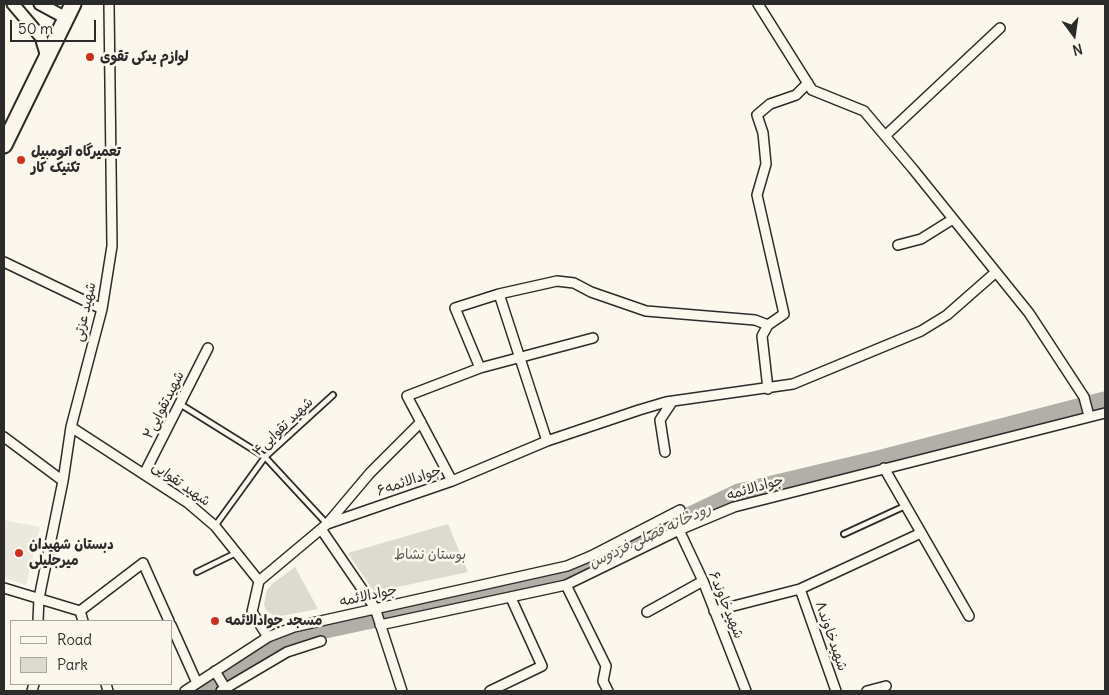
<!DOCTYPE html>
<meta charset="utf-8">
<style>
body{margin:0}
#map{position:relative;width:1109px;height:695px;overflow:hidden;background:#fbf7ec;font-family:Delius,sans-serif}
canvas{display:block}
.frame{position:absolute;inset:0;border:5px solid #2b2b2b;pointer-events:none}
.legend{position:absolute;left:10px;top:620px;width:162px;height:65px;box-sizing:border-box;background:#fbf7ec;border:1px solid #a8a59f;margin:0;padding:6px 9px;list-style:none;font-size:15px;color:#2b2b2b}
.legend li{display:flex;align-items:center;gap:10px;height:25px}
.legend b{width:25px;border:1px solid #a8a59f}
.north{position:absolute;left:1049px;top:10px;width:50px;height:50px;-webkit-text-stroke:4px #fbf7ec;paint-order:stroke;rotate:166deg;font-size:14px;font-weight:700;line-height:20px;text-align:center;color:#2b2b2b}
.north::after{content:'';display:block;margin:auto;width:18px;height:22px;background:#2b2b2b;clip-path:polygon(50% 0,100% 100%,50% 72%,0 100%)}
.scale{position:absolute;left:10px;top:20px;width:86px;height:22px;box-sizing:border-box;border:2px solid #2b2b2b;border-top:0;padding-left:6px;font-size:15px;line-height:18px;white-space:nowrap;color:#2b2b2b;-webkit-text-stroke:4px #fbf7ec;paint-order:stroke}
</style>
<div id="map">
<canvas width="1109" height="695"></canvas>
<div class="frame"></div>
<ul class="legend">
<li><b style="height:6px;background:#fbf7ec"></b>Road</li>
<li><b style="height:14px;background:#dddad0"></b>Park</li>
</ul>
<div class="north">N</div>
<div class="scale">50 m</div>
</div>
<script>
const ctx = document.querySelector('canvas').getContext('2d');
ctx.lineJoin = 'round';
function fillPath(path, color) { ctx.fillStyle = color; ctx.fill(path, 'evenodd'); }
const poly = rows => new Path2D(rows.map(r => 'M' + r).join(''));
function stroke(path, color, width, dash) { ctx.strokeStyle = color; ctx.lineWidth = width; ctx.lineCap = dash ? 'butt' : 'round'; ctx.setLineDash(dash || []); ctx.stroke(path); }
function label(font, color, halo, rows, align = 'center') {
  ctx.font = font + ' Delius,"Playpen Sans Arabic",sans-serif'; ctx.lineWidth = 5; ctx.setLineDash([]); ctx.textBaseline = 'middle'; ctx.strokeStyle = halo; ctx.fillStyle = color; for (const [text, x, y, turn = 0] of rows) {
    ctx.save(); ctx.translate(x, y); ctx.rotate((+turn || 0) * Math.PI / 180); ctx.textAlign = isNaN(turn) ? turn : align; if (halo) ctx.strokeText(text, 0, 0); ctx.fillText(text, 0, 0); ctx.restore();
  }
}
fillPath(poly([
 [4,520,40,527,26,585,4,578]
]), '#ebe8de');
fillPath(poly([
 [448,524,468,572,374,592,348,553],
 [295,567,318,609,276,617,266,610,264,604,267,590,272,584]
]), '#dddad0');
stroke(poly([
 [206,691,297,634,512,588,577,571,739,494,882,460,1105,402]
]), '#b1afa7', 21);
const service = poly([
 [180,404,265,457,327,524],
 [215,526,265,457,333,395],
 [844,534,905,506],
 [197,572,236,553]
]);
const minor = poly([
 [758,4,812,90,864,111,913,169,1029,313,1084,397,1089,416],
 [885,136,1000,28],
 [898,245,921,239,953,219],
 [4,262,102,309],
 [499,294,547,441],
 [480,368,455,308,499,294,557,281,574,283,591,292,646,311,755,320,768,325],
 [768,389,762,336,768,325,784,314,757,195,766,164,763,133,757,115,770,104,796,95,808,83],
 [71,427,188,503,215,526,259,581],
 [4,437,63,481],
 [665,452,660,420,672,402],
 [884,468,969,616],
 [144,474,208,348],
 [452,481,407,396,480,368,593,338],
 [327,524,370,473,421,422],
 [321,529,375,608,402,691],
 [679,530,703,581,746,691],
 [566,585,606,666,603,681,608,691],
 [4,588,80,611,83,621],
 [800,589,836,691],
 [80,611,143,563,169,621],
 [714,611,800,589,921,533],
 [647,612,703,581],
 [38,621,39,598,63,481,71,427,102,309,112,246,109,4],
 [171,625,197,683],
 [380,625,566,585,679,530,734,507,1105,413],
 [268,637,252,612,259,581,327,524,452,481,547,441,639,410,666,402,793,384,921,331,947,315,996,272],
 [215,671,227,691],
 [106,684,108,691],
 [32,691,34,684],
 [185,691,268,637,294,627,567,566,591,556,680,510],
 [221,691,287,652,321,641],
 [490,691,542,666,511,598],
 [867,691,886,686]
]);
const tertiary = poly([
 [13,4,41,37,47,57],
 [40,4,66,18]
]);
const primary = poly([
 [4,145,73,4]
]);
stroke(service, '#2b2b2b', 8);
stroke(minor, '#2b2b2b', 12);
stroke(tertiary, '#2b2b2b', 15);
stroke(primary, '#2b2b2b', 19);
stroke(service, '#fbf7ec', 4.5);
stroke(minor, '#fbf7ec', 9);
stroke(tertiary, '#fbf7ec', 11);
stroke(primary, '#fbf7ec', 15);
for (const [x, y, r, color] of [
 [90,57,5,"#c8321e"],
 [21,160,5,"#c8321e"],
 [19,553,5,"#c8321e"],
 [215,621,5,"#c8321e"]
]) { const dot = new Path2D(); dot.arc(x, y, r, 0, 2 * Math.PI); ctx.fillStyle = color; ctx.fill(dot); stroke(dot, '#fbf7ec', 2); }
label('bold 14px', '#2b2b2b', '#fbf7ec', [
 ["لوازم یدکی تقوی",100,57],
 ["تعمیرگاه اتومبیل",31,152],
 ["تکنیک کار",31,168],
 ["دبستان شهیدان",29,545],
 ["میرجلیلی",29,561],
 ["مسجد جوادالائمه",225,621]
], 'left');
label('14px', '#2b2b2b', '#fbf7ec', [
 ["شهید عزتی",85,312,-77],
 ["شهیدتقوایی۲",164,405,-63],
 ["شهید تقوایی۴",283,427,-44],
 ["جوادالائمه۶",409,481,-19],
 ["شهید تقوایی",181,484,35],
 ["جوادالائمه",755,488,-16],
 ["جوادالائمه",368,596,-12],
 ["شهیدخاوند۶",726,605,68],
 ["شهیدخاوند۸",831,636,71]
]);
label('14px', '#585754', '#fbf7ec', [
 ["بوستان نشاط",430,555]
]);
label('italic 15px', '#5a5956', '#fbf7ec', [
 ["رودخانه فصلی فردوس",650,536,-25]
]);
</script>
